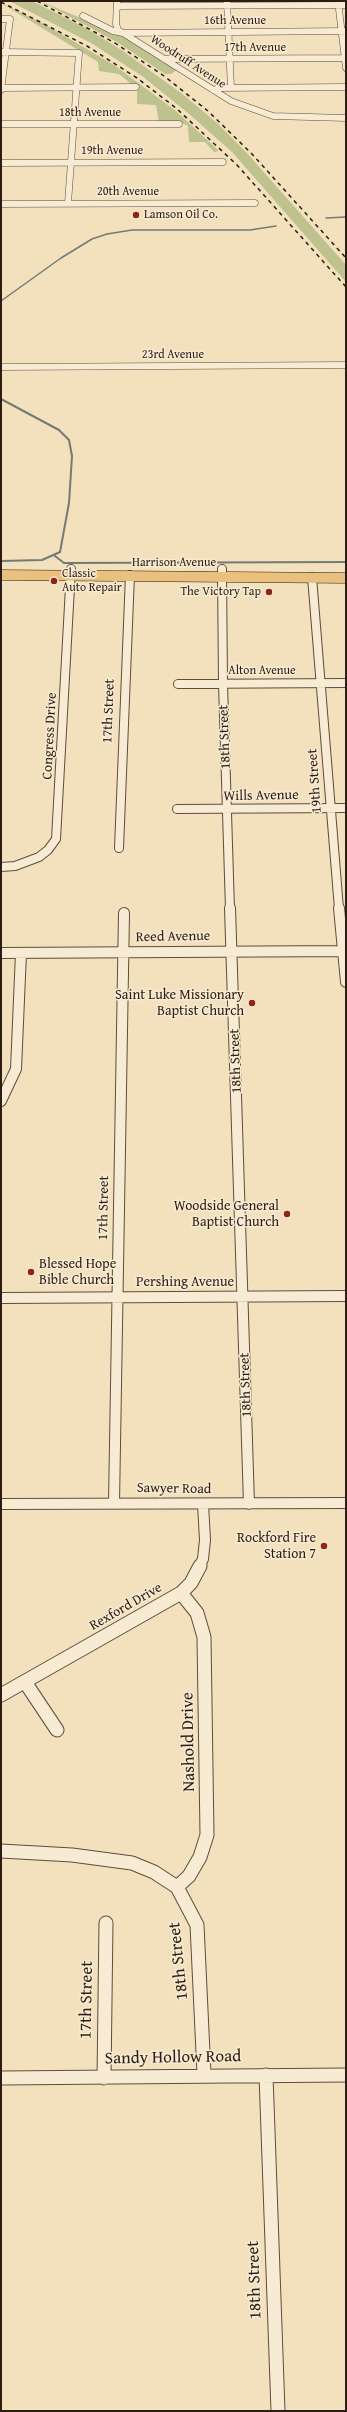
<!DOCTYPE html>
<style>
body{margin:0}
#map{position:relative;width:347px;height:2412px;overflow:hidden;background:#f3e0bc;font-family:"Gentium Book Plus",serif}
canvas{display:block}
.frame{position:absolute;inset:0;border:2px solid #2d1c11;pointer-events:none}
</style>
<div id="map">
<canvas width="347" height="2412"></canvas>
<div class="frame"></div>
</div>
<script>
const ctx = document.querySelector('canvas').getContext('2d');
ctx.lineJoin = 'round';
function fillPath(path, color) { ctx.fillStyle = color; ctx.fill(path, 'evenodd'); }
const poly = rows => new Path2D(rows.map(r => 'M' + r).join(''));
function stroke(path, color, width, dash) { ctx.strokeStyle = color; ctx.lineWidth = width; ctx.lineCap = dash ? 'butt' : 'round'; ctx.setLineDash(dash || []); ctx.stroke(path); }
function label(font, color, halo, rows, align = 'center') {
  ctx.font = font + ' "Gentium Book Plus",serif'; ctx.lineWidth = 3; ctx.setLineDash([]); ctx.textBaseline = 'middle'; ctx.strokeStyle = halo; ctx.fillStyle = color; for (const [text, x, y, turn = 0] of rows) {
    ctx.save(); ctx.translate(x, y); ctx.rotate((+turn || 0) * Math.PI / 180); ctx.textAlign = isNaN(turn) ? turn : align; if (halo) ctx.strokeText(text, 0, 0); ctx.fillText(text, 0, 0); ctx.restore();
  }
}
fillPath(poly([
 [9,1,32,1,86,28,123,51,181,93,216,122,246,152,346,265,346,282,232,152,188,113,142,76,91,43],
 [40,1,121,35,177,70,171,74,165,74,117,42],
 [1,3,44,24,114,65,176,111,219,151,214,152,205,142,189,142,188,126,182,123,159,123,156,105,137,104,137,89,119,74,99,71,98,62]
]), '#bdc28f');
stroke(poly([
 [326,218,346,217],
 [1,301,61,258,92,239,107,234,132,230,250,230,276,226]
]), '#727b77', 1.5);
stroke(poly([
 [1,399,59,430,69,440,72,456,69,503,60,552,42,560,1,561],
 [55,556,64,563,346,562]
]), '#727b77', 2);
const minorFar3 = poly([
 [117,1,116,24,118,30,123,33,346,31],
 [227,1,231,88],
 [338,1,346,68],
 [117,6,346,5],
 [83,16,113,31,123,33,231,101,273,116,346,118],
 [1,19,10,19,1,90],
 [1,52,79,53,68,203],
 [164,59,346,58],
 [1,88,136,87],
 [213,90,219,88,346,87],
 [1,124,179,124],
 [1,163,223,162],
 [1,204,255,203],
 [1,367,346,365]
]);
const minorFar2 = poly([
 [222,569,223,684,230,909],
 [312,577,339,909],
 [178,684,346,683],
 [177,809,346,808],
 [119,848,130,575],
 [1,867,15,866,39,857,48,850,56,839,71,569]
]);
const minorFar1 = poly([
 [230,908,249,1504],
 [339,908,346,982],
 [1,953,346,951],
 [1,1101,16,1069,21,953],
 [1,1298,346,1296],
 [114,1503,124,913],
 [1,1504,346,1503],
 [199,1567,203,1559,205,1540,203,1504]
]);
const minor = poly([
 [25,1682,57,1730],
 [1,1695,181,1593,191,1583,200,1566],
 [1,1851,72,1855,132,1863,154,1872,177,1887,197,1925,204,2074],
 [177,1887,189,1876,200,1857,207,1835,204,1637,197,1613,181,1593],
 [266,2075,278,2411],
 [1,2078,346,2075],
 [104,2078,106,1923]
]);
const major = poly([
 [1,575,346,578]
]);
stroke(minorFar3, '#5e4d3c', 7);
stroke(minorFar2, '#5e4d3c', 10);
stroke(minorFar1, '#5e4d3c', 12);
stroke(minor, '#5e4d3c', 15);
stroke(major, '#2d1c11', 11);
stroke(minorFar3, '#f7ebd3', 6);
stroke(minorFar2, '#f7ebd3', 8);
stroke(minorFar1, '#f7ebd3', 10);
stroke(minor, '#f7ebd3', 13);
stroke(major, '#eac07e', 10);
stroke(poly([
 [37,1,115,43,164,76,208,111,252,154,346,258],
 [1,2,87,46,137,78,176,108,237,165,346,287]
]), '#2d1c11', 1.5, [4, 4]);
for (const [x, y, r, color] of [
 [136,215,4,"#8f2418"],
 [54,581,4,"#8f2418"],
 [269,592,4,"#8f2418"],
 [252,1003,4,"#8f2418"],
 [287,1214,4,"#8f2418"],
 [31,1272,4,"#8f2418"],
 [324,1546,4,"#8f2418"]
]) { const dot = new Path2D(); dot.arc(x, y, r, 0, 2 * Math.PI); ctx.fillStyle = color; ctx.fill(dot); stroke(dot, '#f7ebd3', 1.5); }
label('12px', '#2d1c11', '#f7ebd3', [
 ["16th Avenue",235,21],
 ["17th Avenue",255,48],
 ["Woodruff Avenue",188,62,33],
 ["18th Avenue",90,113],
 ["19th Avenue",112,151],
 ["20th Avenue",128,192],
 ["23rd Avenue",173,355],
 ["Harrison Avenue",174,563],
 ["Alton Avenue",262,671]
]);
label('12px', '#2d1c11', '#f7ebd3', [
 ["Lamson Oil Co.",144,215],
 ["Classic",62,574],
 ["Auto Repair",62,588],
 ["The Victory Tap",261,592,"right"]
], 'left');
label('14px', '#2d1c11', '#f7ebd3', [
 ["17th Street",109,711,-88],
 ["Congress Drive",50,736,-87],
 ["18th Street",225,737,-92],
 ["19th Street",315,781,-94],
 ["Wills Avenue",261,796,-1],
 ["Reed Avenue",173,937,-1],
 ["18th Street",236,1061,-92],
 ["17th Street",104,1208,-89],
 ["Pershing Avenue",185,1282],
 ["18th Street",246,1385,-92],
 ["Sawyer Road",174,1489,1],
 ["Rexford Drive",126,1607,-30]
]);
label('14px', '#2d1c11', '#f7ebd3', [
 ["Saint Luke Missionary",244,995],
 ["Baptist Church",244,1011],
 ["Woodside General",279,1206],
 ["Baptist Church",279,1222],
 ["Blessed Hope",39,1264,"left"],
 ["Bible Church",39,1280,"left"],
 ["Rockford Fire",316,1538],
 ["Station 7",316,1554]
], 'right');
label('17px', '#2d1c11', '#f7ebd3', [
 ["Nashold Drive",189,1742,-91],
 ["18th Street",179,1961,-96],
 ["17th Street",87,2000,-89],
 ["Sandy Hollow Road",173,2058,-1],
 ["18th Street",255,2280,-92]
]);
</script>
